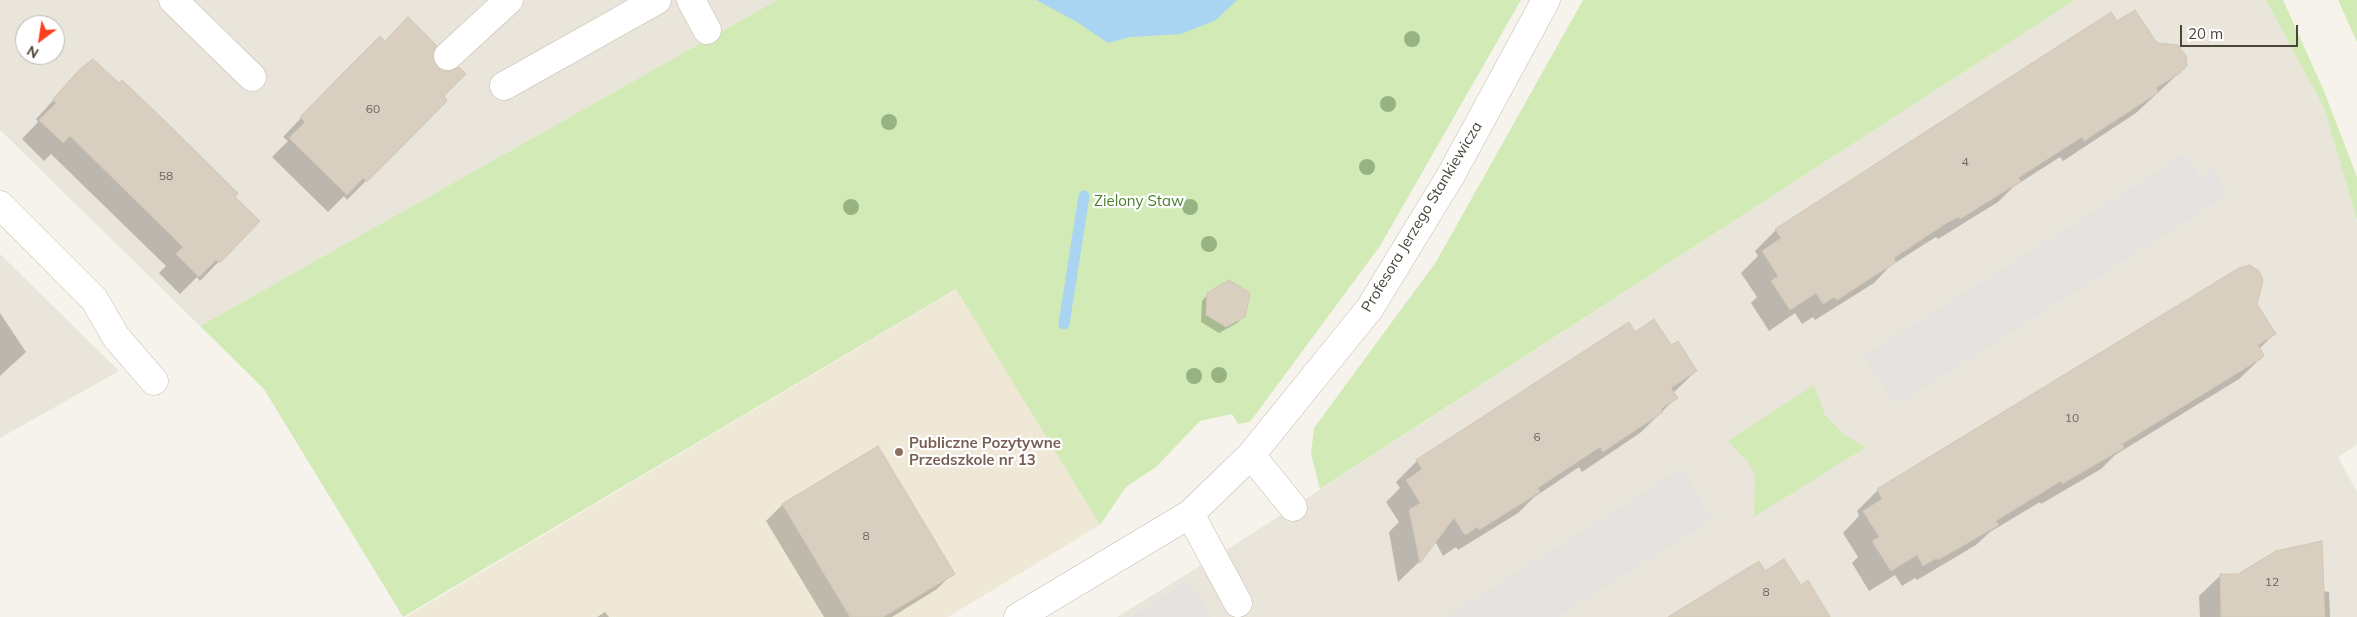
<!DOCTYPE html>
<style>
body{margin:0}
#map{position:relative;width:2357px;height:617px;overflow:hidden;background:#f6f3ec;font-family:Mulish,sans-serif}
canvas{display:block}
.north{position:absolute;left:15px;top:15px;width:50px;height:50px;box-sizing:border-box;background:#fff;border:1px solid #b7b4b0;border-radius:50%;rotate:211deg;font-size:14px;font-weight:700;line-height:20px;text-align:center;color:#4b4439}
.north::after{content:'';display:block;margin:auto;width:18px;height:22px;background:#fc3f1d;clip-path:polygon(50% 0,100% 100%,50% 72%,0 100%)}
.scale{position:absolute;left:2180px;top:25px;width:118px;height:22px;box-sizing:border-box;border:2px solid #4b4439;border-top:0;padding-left:6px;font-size:15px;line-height:18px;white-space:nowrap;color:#4b4439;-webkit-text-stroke:4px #fff;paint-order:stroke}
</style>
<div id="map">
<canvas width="2357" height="617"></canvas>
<div class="north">N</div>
<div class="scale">20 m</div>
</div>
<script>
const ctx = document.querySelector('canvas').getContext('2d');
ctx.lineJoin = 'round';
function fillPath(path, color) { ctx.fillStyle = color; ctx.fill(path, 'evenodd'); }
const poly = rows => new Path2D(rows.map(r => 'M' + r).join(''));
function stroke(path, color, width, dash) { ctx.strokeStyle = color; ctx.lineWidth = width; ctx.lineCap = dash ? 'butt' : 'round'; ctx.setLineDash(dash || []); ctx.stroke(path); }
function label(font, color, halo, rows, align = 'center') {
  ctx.font = font + ' Mulish,sans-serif'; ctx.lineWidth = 4.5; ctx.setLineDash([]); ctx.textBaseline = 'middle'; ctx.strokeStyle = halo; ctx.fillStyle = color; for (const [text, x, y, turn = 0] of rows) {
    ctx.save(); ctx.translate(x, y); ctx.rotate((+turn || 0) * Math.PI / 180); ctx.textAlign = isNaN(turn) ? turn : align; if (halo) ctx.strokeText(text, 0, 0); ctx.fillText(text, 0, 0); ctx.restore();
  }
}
fillPath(poly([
 [0,0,777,0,200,326,0,130],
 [25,25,55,25,55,55,25,55],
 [2075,0,2266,0,2324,108,2357,220,2357,445,2338,457,2357,492,2357,617,1117,617,1236,544],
 [0,254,119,371,0,438]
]), '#eae5da');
fillPath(poly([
 [957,289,1100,525,948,617,406,617]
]), '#efe8d6');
fillPath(poly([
 [777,0,1521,0,1380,246,1250,422,1238,424,1232,414,1200,421,1156,467,1126,487,1100,525,956,289,403,617,264,389,200,326],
 [1583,0,2075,0,1320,489,1311,454,1314,428,1436,262],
 [2266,0,2283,0,2324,91,2357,177,2357,220,2324,108],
 [2338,0,2357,0,2357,42],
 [1814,385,1825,415,1844,435,1866,447,1754,517,1755,476,1748,462,1728,441]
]), '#d2eab5');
fillPath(poly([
 [2185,154,2200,177,2213,169,2229,194,1896,405,1864,356],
 [1681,469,1713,519,1557,617,1446,617],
 [1189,581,1211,617,1130,617]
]), '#e5e3e0');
fillPath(poly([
 [1036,0,1237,0,1216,20,1181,34,1130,37,1108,43,1077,22]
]), '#a9d4f2');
fillPath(poly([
 [2117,22,2156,44,2171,44,2181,51,2180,72,2136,113,2063,161,2060,157,2013,187,1998,202,1938,239,1936,237,1923,245,1889,267,1874,283,1815,320,1813,317,1802,324,1795,313,1769,331,1751,303,1757,297,1741,273,1758,256,1755,251,1776,230],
 [385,42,432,51,431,59,436,68,442,96,445,101,347,200,344,196,328,212,272,157,288,141,283,137,327,91],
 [81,70,233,197,258,221,200,281,197,277,180,294,159,273,166,266,51,154,44,161,22,139,38,122,36,119],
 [1208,294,1243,317,1237,323,1219,333,1201,322,1202,301],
 [2256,304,2274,334,2259,349,2261,358,2239,379,2115,455,2101,469,2041,504,2040,502,1990,532,1976,545,1917,580,1915,578,1902,586,1895,575,1869,591,1852,563,1858,557,1843,533,1859,516,1857,511,1878,490],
 [0,313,26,352,0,376],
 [1634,333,1670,347,1696,371,1673,393,1676,398,1640,433,1582,472,1579,467,1533,498,1518,513,1458,550,1456,547,1443,556,1435,541,1419,562,1398,582,1389,532,1399,522,1386,502,1400,488,1396,482,1417,461],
 [878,448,953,573,937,589,892,617,824,617,766,521,782,505],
 [2221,575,2329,592,2330,617,2200,617,2199,596],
 [605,612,609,617,597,617]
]), '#0003');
stroke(poly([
 [1064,324,1084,196]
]), '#a9d4f2', 11);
const building = poly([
 [2135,10,2157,43,2178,45,2186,56,2187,66,2180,73,2156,88,2159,92,2084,141,2082,137,2018,178,2021,181,1960,219,1958,217,1945,224,1894,258,1896,262,1837,300,1834,297,1823,304,1816,293,1790,310,1771,281,1778,276,1762,251,1781,238,1775,229,2111,12,2117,21,2135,10],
 [408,17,437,46,433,52,433,59,437,67,443,71,451,71,459,67,466,74,444,96,447,101,391,158,367,182,363,178,347,195,289,138,305,122,300,117,345,71,380,36,385,41,408,17],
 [93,59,119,83,122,80,163,119,238,193,235,197,260,221,220,263,216,260,199,277,176,254,183,247,70,136,63,143,39,120,56,103,53,99,80,69,93,59],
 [2250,265,2259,271,2263,280,2257,304,2276,334,2258,345,2264,355,2262,358,2122,444,2124,448,2062,484,2061,481,1996,521,1999,525,1938,560,1937,558,1923,566,1917,555,1891,571,1872,541,1879,537,1863,511,1882,499,1877,489,2239,268,2250,265],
 [1229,280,1250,293,1245,317,1226,327,1206,315,1207,293,1229,280],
 [1654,319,1671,345,1678,341,1697,371,1671,388,1678,398,1661,409,1663,412,1603,452,1600,447,1538,488,1540,492,1479,530,1478,527,1465,535,1454,518,1420,563,1409,510,1420,503,1406,480,1422,469,1416,460,1629,322,1635,332,1654,319],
 [878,446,955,574,883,617,850,617,782,504,878,446],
 [2322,541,2325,617,2221,617,2220,574,2238,574,2276,551,2322,541],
 [1784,559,1801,585,1808,580,1830,617,1668,617,1759,561,1765,571,1784,559]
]);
fillPath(building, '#d8cfc1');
stroke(building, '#d3c7b4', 1);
const minor = poly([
 [173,0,252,77],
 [691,0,707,30],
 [448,56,509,0],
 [504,86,657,0],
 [0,205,94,299,116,337,154,381],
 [1251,455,1293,507],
 [1190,514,1238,603],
 [1018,617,1190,514,1251,455,1370,308,1451,175,1546,0]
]);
stroke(minor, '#c2bbae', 29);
stroke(minor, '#fff', 28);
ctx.fillStyle = '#97b381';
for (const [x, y] of [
 [1412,39],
 [1388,104],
 [889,122],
 [1367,167],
 [851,207],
 [1190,207],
 [1209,244],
 [1219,375],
 [1194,376]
]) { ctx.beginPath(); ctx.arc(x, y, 8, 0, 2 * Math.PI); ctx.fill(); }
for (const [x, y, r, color] of [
 [899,452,5,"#8d6e63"]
]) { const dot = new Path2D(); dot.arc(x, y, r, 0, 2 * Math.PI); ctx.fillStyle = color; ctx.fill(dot); stroke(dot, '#fff', 2); }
label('12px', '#6e675b', null, [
 ["60",373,109],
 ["4",1965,162],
 ["58",166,176],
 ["10",2072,418],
 ["6",1537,437],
 ["8",866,536],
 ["12",2272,582],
 ["8",1766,592]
]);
label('15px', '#4a7f2a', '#fff', [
 ["Zielony Staw",1139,201]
]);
label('15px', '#4b4439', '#fff', [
 ["Profesora Jerzego Stankiewicza",1422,217,-59]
]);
label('bold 15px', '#785e54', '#fff', [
 ["Publiczne Pozytywne",909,443],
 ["Przedszkole nr 13",909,460]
], 'left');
</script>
